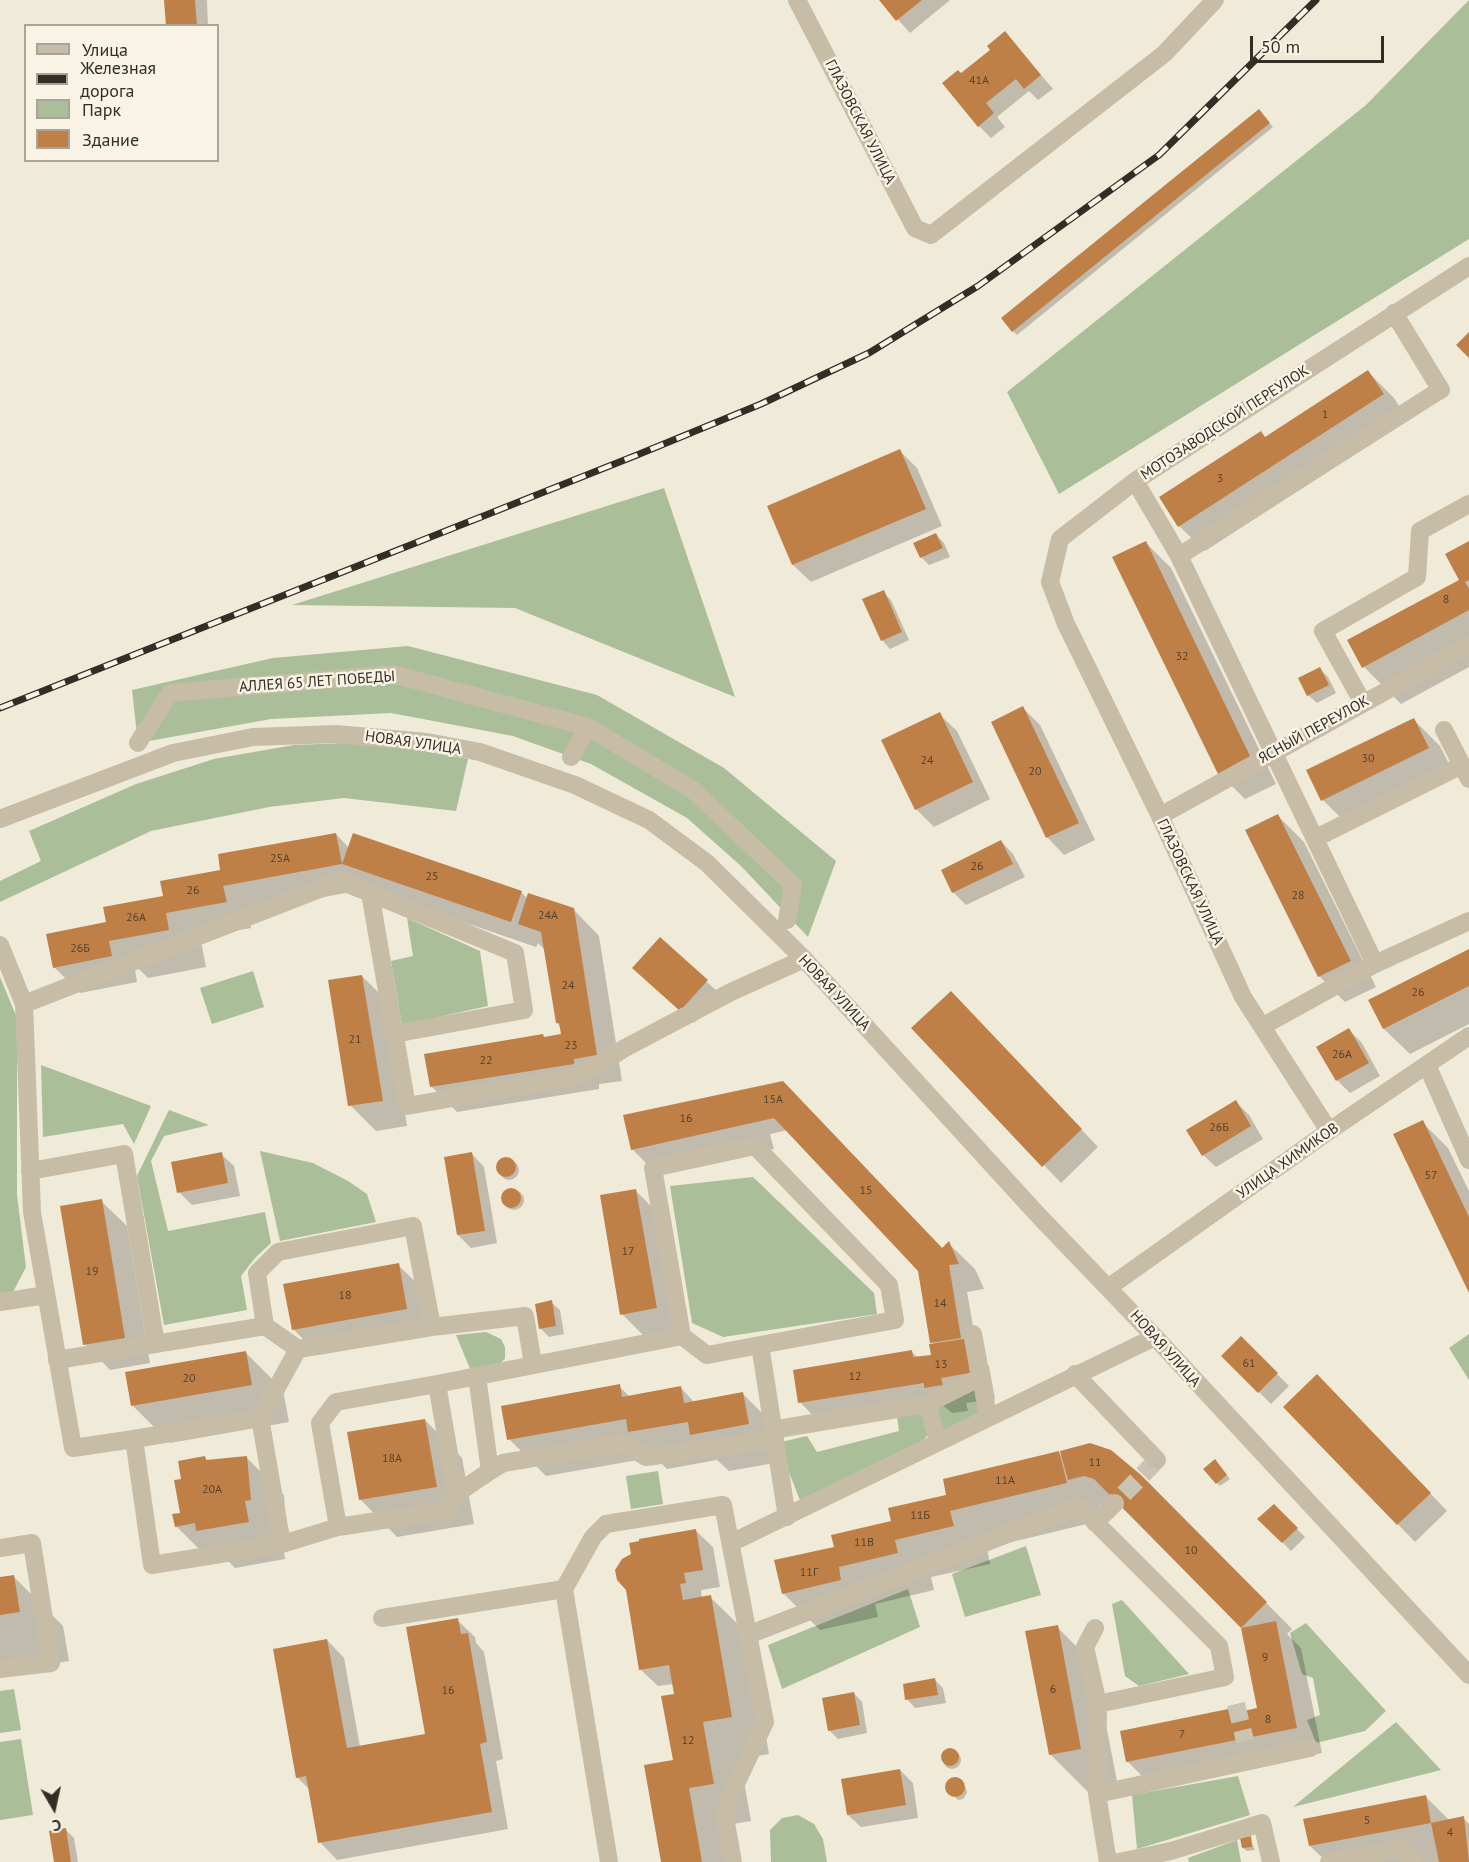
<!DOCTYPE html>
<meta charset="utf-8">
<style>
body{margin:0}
#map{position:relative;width:1469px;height:1862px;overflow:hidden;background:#f0ead9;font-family:"PT Sans",sans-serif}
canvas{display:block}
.legend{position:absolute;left:24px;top:24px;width:195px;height:138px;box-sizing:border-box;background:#f8f3e5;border:2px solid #a9a499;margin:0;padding:8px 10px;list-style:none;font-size:18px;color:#332d26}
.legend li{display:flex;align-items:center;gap:12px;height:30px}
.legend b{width:30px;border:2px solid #a9a499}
.north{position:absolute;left:24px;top:1778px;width:60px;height:60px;-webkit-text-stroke:4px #f8f3e5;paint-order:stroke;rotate:171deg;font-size:16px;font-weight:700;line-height:24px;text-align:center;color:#332d26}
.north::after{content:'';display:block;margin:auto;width:21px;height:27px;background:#332d26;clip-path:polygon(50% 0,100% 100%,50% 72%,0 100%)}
.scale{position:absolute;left:1250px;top:36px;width:134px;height:27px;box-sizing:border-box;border:3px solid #332d26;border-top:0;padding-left:8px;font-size:18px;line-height:21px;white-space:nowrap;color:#332d26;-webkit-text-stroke:4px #f8f3e5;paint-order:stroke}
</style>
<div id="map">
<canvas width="1469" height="1862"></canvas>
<ul class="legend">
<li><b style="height:8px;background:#c7bca6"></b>Улица</li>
<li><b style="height:8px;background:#332d26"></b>Железная дорога</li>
<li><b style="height:16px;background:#aabe9a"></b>Парк</li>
<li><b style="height:16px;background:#bf8047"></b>Здание</li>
</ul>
<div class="north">С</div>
<div class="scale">50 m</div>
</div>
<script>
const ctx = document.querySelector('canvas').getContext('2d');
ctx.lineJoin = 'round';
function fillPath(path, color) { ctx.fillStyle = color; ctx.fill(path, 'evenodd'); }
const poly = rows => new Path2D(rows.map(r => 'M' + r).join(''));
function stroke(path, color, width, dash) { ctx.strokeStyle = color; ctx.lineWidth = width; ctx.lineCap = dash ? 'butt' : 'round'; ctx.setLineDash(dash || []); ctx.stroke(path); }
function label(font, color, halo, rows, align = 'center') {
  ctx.font = font + ' "PT Sans",sans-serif'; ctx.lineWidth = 5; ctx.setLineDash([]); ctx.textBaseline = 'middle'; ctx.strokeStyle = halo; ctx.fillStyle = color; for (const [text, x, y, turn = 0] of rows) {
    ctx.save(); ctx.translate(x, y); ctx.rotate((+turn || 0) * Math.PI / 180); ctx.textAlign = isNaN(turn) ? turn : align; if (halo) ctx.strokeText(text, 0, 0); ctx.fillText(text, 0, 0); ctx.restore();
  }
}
fillPath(poly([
 [1469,0,1469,239,1059,494,1007,392,1366,105],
 [664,488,735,697,515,608,292,605],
 [408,646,597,695,724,768,836,861,808,937,741,866,687,818,591,764,513,736,391,713,271,719,138,743,132,690,273,658],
 [374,742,468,759,456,811,344,798,269,807,151,831,0,902,0,881,41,861,29,831,136,784,214,759,294,745],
 [407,918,480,951,488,1006,402,1025,391,961,413,956],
 [253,971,264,1007,212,1024,200,988],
 [0,977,17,1018,17,1195,26,1267,12,1294,0,1296],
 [41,1065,151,1106,134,1144,123,1124,43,1137],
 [169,1110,209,1125,164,1136,151,1161,168,1231,265,1212,271,1243,255,1258,241,1276,247,1310,164,1325,137,1176],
 [260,1151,313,1163,348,1181,367,1194,376,1222,280,1241],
 [753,1177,874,1293,877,1314,723,1337,692,1323,670,1186],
 [486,1332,501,1339,505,1347,505,1359,500,1363,471,1371,456,1335],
 [1469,1334,1469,1380,1449,1348],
 [975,1384,983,1411,940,1432,932,1408],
 [923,1411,930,1431,924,1440,800,1500,782,1455,781,1442,807,1436,817,1452,899,1431,897,1416],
 [658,1471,663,1504,631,1509,626,1476],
 [1026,1546,1041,1595,965,1617,952,1574],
 [908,1589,920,1627,782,1689,768,1645],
 [1122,1600,1189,1674,1139,1686,1125,1676,1112,1604],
 [1306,1623,1386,1711,1365,1731,1316,1743,1307,1720,1320,1715,1313,1678,1302,1674,1290,1633],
 [14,1689,21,1730,0,1733,0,1691],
 [1396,1722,1441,1770,1293,1807],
 [21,1739,33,1815,0,1820,0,1742],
 [1238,1776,1250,1815,1137,1849,1132,1795],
 [798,1815,814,1824,823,1839,827,1862,771,1862,770,1830,782,1818],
 [1237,1840,1241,1862,1189,1862,1188,1858]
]), '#aabe9a');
fillPath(poly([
 [166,0,207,0,208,26,167,26],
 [881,0,950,0,910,33],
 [1005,33,1053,89,1038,100,1029,91,997,117,1005,127,991,138,979,126,961,75,992,50],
 [1262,115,1273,127,1017,335,1013,331,1003,318],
 [1368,372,1394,398,1408,420,1205,551,1179,526,1261,433,1266,438],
 [900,451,917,468,942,526,811,582,793,565,769,507],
 [936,535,944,543,950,557,929,565,921,557],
 [1145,542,1171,568,1276,784,1245,799,1219,773],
 [1469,542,1469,667,1401,704,1364,667,1461,580],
 [883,592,891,600,909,640,890,649,882,640],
 [1320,669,1328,677,1336,693,1317,703,1308,695],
 [1023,708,1040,725,1095,840,1064,855,1047,837],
 [939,714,957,731,990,799,934,827,916,809,883,741],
 [1414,720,1440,746,1454,774,1348,825,1323,800],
 [1278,816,1304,842,1376,987,1345,1002,1319,976,1247,831],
 [336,834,349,848,521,892,528,899,573,909,599,936,622,1081,599,1084,599,1089,457,1112,431,1086,545,1038,562,1036,561,1027,557,1023,545,950,538,943,536,947,367,889,248,911,251,928,200,937,206,967,148,978,134,964,137,982,80,993,54,967,107,923,222,871],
 [1001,841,1013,854,1025,877,966,905,954,893,943,871],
 [660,939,720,994,694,1023,647,981],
 [1469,951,1469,1024,1410,1054,1384,1029,1370,1001],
 [362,976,388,1002,407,1126,376,1131,350,1105],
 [968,1010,1098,1147,1061,1183,913,1028],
 [1349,1030,1362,1043,1380,1076,1350,1093,1337,1080],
 [783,1082,943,1249,949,1244,975,1269,984,1289,967,1292,978,1355,989,1366,995,1399,966,1403,968,1411,952,1413,934,1398,817,1420,800,1402,912,1352,918,1358,933,1356,934,1345,919,1270,788,1130,770,1134,774,1149,658,1175,632,1149],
 [1236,1102,1249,1115,1263,1139,1216,1167,1203,1155],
 [1422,1122,1448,1148,1469,1191,1469,1290],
 [221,1154,234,1166,240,1196,192,1205,179,1192],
 [472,1154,484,1167,497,1243,471,1248,458,1235],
 '499 1170a10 10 0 1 1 20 0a10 10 0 1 1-20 0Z',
 [635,1190,661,1216,682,1334,648,1340,622,1314],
 '504 1200a10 10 0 1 1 20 0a10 10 0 1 1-20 0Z',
 [101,1201,127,1226,150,1363,110,1370,85,1344],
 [398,1265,424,1290,432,1334,319,1355,293,1329],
 [551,1302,560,1310,564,1334,549,1337,541,1329,536,1305],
 [1241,1338,1289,1386,1271,1404,1223,1356],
 [246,1353,283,1390,289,1422,170,1443,132,1405],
 [619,1386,630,1397,681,1388,695,1403,743,1394,780,1431,786,1461,729,1471,717,1460,667,1469,655,1457,546,1476,509,1439],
 [1335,1393,1447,1511,1415,1542,1285,1407],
 [425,1420,462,1458,474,1524,397,1537,360,1499],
 [1059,1453,1064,1458,1140,1476,1292,1629,1287,1634,1301,1648,1322,1753,1153,1787,1127,1761,1237,1709,1241,1713,1258,1709,1242,1627,1121,1505,1111,1501,1100,1504,1103,1520,987,1548,990,1564,931,1577,934,1590,875,1604,878,1617,820,1630,783,1593,836,1548,948,1496],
 [205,1458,209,1461,247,1458,284,1495,287,1537,282,1538,285,1559,235,1568,228,1561,213,1563,176,1526,181,1514,183,1480],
 [1219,1465,1230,1479,1220,1486,1217,1483],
 [1274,1506,1305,1537,1291,1551,1260,1519],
 [695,1530,713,1547,720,1587,701,1590,702,1598,710,1597,748,1634,769,1754,740,1759,751,1821,726,1825,732,1862,663,1862,675,1762,676,1695,674,1684,658,1686,640,1669],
 [13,1576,63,1626,69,1661,0,1672,0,1579],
 [457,1620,475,1637,476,1643,484,1652,503,1759,496,1761,508,1829,337,1860,320,1842,310,1790,297,1777,327,1640,344,1658,360,1747,427,1735],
 [1057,1627,1094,1664,1118,1786,1088,1792,1050,1754],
 [935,1680,943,1688,946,1703,915,1708,907,1699],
 [854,1693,862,1702,867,1733,838,1739,829,1730],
 '943 1760a9 9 0 1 1 18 0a9 9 0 1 1-18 0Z',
 [900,1770,913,1783,918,1818,861,1827,848,1815],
 [955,1779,966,1788,967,1793,963,1799,958,1800,946,1787,948,1783],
 [1425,1796,1450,1821,1463,1818,1469,1824,1469,1862,1327,1862,1310,1846],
 [66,1830,74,1838,78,1862,55,1862],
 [1250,1838,1255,1850,1247,1851,1243,1848]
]), '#0003');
fillPath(poly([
 [164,0,195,0,197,26,166,26],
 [879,0,922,0,896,21],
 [1005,31,1041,75,1024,89,1016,79,986,103,994,113,978,127,942,83,958,70,961,73,990,50,987,46],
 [1259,109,1270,123,1012,332,1001,318],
 [1469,332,1469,358,1456,345],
 [1368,370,1384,394,1178,527,1159,497,1261,431,1265,437],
 [900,449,926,509,792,565,767,506],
 [936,533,943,548,920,558,913,543],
 [1146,541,1251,758,1218,774,1112,557],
 [1469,541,1469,580,1465,582,1469,589,1469,610,1362,668,1347,640,1459,580,1445,554],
 [884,590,902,632,881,641,862,599],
 [1320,667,1329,685,1307,696,1298,678],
 [1023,706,1079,823,1046,838,991,722],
 [940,712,973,782,915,810,881,740],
 [1414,718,1429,748,1321,801,1306,770],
 [1278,814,1351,961,1318,977,1245,830],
 [336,833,342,864,353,833,522,891,511,922,342,864,223,886,227,902,166,913,169,930,109,941,112,956,53,968,46,934,106,922,103,907,163,896,160,881,220,870,218,854],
 [1001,840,1013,864,952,893,941,870],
 [528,893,574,908,597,1055,574,1059,574,1064,430,1087,424,1054,543,1034,544,1037,561,1034,559,1023,556,1023,541,932,518,924],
 [660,937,708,980,680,1011,632,968],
 [1469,949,1469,986,1383,1029,1368,1000],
 [362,975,383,1101,348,1106,328,980],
 [951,991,1082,1129,1042,1167,911,1028],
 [1349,1028,1369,1063,1336,1081,1316,1047],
 [783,1081,942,1248,949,1241,959,1264,949,1265,961,1338,930,1343,918,1271,774,1118,631,1150,623,1115],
 [1236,1100,1251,1126,1202,1156,1186,1130],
 [1423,1120,1469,1217,1469,1293,1393,1134],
 [222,1152,228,1183,177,1193,171,1162],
 [472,1152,485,1231,457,1235,444,1157],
 '496 1167a10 10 0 1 1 20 0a10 10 0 1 1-20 0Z',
 '501 1198a10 10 0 1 1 20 0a10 10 0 1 1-20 0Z',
 [636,1189,657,1308,620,1315,600,1195],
 [102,1199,125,1338,83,1345,60,1206],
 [399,1263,407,1309,292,1330,283,1284],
 [552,1300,556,1326,539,1329,535,1304],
 [1241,1336,1278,1373,1258,1393,1221,1356],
 [964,1339,970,1373,941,1378,943,1385,924,1388,924,1383,798,1403,793,1370,912,1350,913,1357,931,1355,929,1344],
 [246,1351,252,1385,131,1406,125,1372],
 [1317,1374,1431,1493,1397,1525,1283,1407],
 [620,1384,622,1397,681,1386,684,1403,743,1392,749,1424,690,1435,688,1422,628,1432,626,1419,507,1440,501,1406],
 [425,1419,437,1487,359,1500,347,1432],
 [1090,1443,1111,1450,1141,1475,1267,1602,1241,1628,1276,1621,1297,1728,1126,1762,1120,1731,1238,1707,1239,1712,1257,1708,1241,1628,1094,1479,1084,1476,1068,1480,1060,1451],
 [1059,1451,1067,1483,950,1511,954,1526,895,1540,898,1553,839,1567,841,1580,782,1594,774,1560,834,1547,831,1535,891,1521,888,1508,946,1495,943,1479],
 [205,1456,206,1460,247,1456,251,1500,245,1501,249,1522,196,1531,195,1523,175,1527,172,1514,180,1513,174,1480,181,1479,178,1461],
 [1215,1459,1227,1475,1216,1484,1203,1469],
 [1274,1504,1298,1528,1282,1543,1257,1519],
 [696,1529,703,1570,684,1573,686,1583,680,1584,683,1600,711,1595,732,1717,703,1722,714,1784,689,1788,702,1862,661,1862,644,1765,673,1760,661,1696,674,1694,669,1665,639,1670,626,1590,617,1580,615,1570,622,1559,631,1554,629,1543,639,1541,639,1539],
 [14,1575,20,1612,0,1615,0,1577],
 [458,1618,461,1634,468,1633,487,1742,480,1744,492,1812,318,1843,306,1776,296,1778,273,1649,327,1639,347,1748,425,1734,406,1627],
 [1058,1625,1081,1749,1049,1755,1025,1631],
 [935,1678,938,1695,905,1700,903,1684],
 [854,1692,860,1725,828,1731,822,1698],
 '941 1757a9 9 0 1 1 18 0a9 9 0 1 1-18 0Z',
 [900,1769,906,1805,847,1815,841,1779],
 '945 1787a10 10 0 1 1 20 0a10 10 0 1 1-20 0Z',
 [1426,1795,1431,1823,1309,1846,1303,1819],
 [1464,1816,1469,1862,1439,1862,1431,1823],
 [66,1828,71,1862,54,1862,49,1831],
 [1251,1836,1252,1847,1242,1848,1240,1838]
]), '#bf8047');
stroke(poly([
 [1105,1513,1157,1460],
 [1236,1704,1245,1741]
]), '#cac4b5', 18, [18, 9]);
stroke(poly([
 [797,0,915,228,931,235,1164,54,1215,0],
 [1135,481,1179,556,1437,392,1441,390,1394,313],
 [1179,556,1375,964,1263,1026],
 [1363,703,1323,631,1417,577,1420,531,1469,504],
 [588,727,693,790,793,885,787,920],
 [1444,730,1469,779],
 [138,743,170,693,393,674,588,727,571,757],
 [1160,816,1469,645],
 [0,819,173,753,253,737,336,734,427,742,480,752,575,785,649,820,707,863,804,959,1038,1215,1155,1337,1469,1675],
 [1316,838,1462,765],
 [370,893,515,953,524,1010,394,1034],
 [0,945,24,1004,340,881,370,893,407,1106,579,1076,625,1048,731,992,804,959],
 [1375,964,1469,921],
 [24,1004,32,1212,73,1448,134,1439,152,1565,282,1544,338,1527,449,1510,456,1494,437,1384,682,1336,707,1355,760,1345,787,1517],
 [1427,1065,1469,1160],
 [1329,1131,1243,997,1160,816,1066,624,1050,582,1060,539,1135,481,1469,266],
 [30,1171,124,1154,156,1344],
 [1109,1287,1329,1131,1469,1036],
 [0,1302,46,1295],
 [973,1334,981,1377],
 [682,1336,653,1168,755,1146,889,1285,895,1320,760,1345],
 [298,1349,265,1326,257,1273,278,1252,413,1226,432,1327],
 [57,1360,265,1326],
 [1075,1374,1157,1460],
 [477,1376,490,1471,503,1463,623,1443,646,1457,774,1440],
 [927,1404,938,1441],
 [260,1418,298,1349,432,1327,525,1316,533,1364],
 [772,1430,927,1404,981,1377,988,1417],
 [134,1439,260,1418,282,1544],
 [456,1494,490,1471],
 [1095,1523,1115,1503],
 [338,1527,320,1423,336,1402,437,1384],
 [731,1543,1155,1337],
 [0,1548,32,1543,51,1663,0,1669],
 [564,1589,609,1862],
 [382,1618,564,1589,593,1537,606,1524,723,1505,765,1722,728,1801,725,1817,733,1862],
 [1095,1628,1085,1647,1098,1704],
 [748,1635,1079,1506,1219,1646,1225,1677,1098,1704,1097,1794],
 [1108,1862,1097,1794,1310,1748],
 [1119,1862,1171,1851,1262,1823,1271,1862],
 [1329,1862,1401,1848,1413,1862]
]), '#c7bca6', 18);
const rail = poly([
 [0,708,637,455,761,404,869,353,978,286,1159,155,1316,0]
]);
stroke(rail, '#332d26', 7);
stroke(rail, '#f8f3e5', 4.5, [14]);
label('12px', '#56422e', null, [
 ["41А",979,81],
 ["1",1325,415],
 ["3",1220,479],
 ["8",1446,600],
 ["32",1182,657],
 ["30",1368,759],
 ["24",927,761],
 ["20",1035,772],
 ["25А",280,859],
 ["26",977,867],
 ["25",432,877],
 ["26",193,891],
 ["28",1298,896],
 ["24А",548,916],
 ["26А",136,918],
 ["26Б",80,949],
 ["24",568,986],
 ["26",1418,993],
 ["21",355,1040],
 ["23",571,1046],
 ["26А",1342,1055],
 ["22",486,1061],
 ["15А",773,1100],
 ["16",686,1119],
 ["26Б",1219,1128],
 ["57",1431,1176],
 ["15",866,1191],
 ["17",628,1252],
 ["19",92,1272],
 ["18",345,1296],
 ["14",940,1304],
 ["61",1249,1364],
 ["13",941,1365],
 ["12",855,1377],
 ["20",189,1379],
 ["18А",392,1459],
 ["11",1095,1463],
 ["11А",1005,1481],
 ["20А",212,1490],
 ["11Б",920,1516],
 ["11В",864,1543],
 ["10",1191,1551],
 ["11Г",809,1573],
 ["9",1265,1658],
 ["6",1053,1690],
 ["16",448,1691],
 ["8",1268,1720],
 ["7",1182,1735],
 ["12",688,1741],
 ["5",1367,1821],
 ["4",1450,1833]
]);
label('15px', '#332d26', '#f8f3e5', [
 ["ГЛАЗОВСКАЯ УЛИЦА",860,122,63],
 ["МОТОЗАВОДСКОЙ ПЕРЕУЛОК",1225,423,-33],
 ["АЛЛЕЯ 65 ЛЕТ ПОБЕДЫ",317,682,-4],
 ["ЯСНЫЙ ПЕРЕУЛОК",1314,730,-29],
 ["НОВАЯ УЛИЦА",413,743,8],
 ["ГЛАЗОВСКАЯ УЛИЦА",1190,882,65],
 ["НОВАЯ УЛИЦА",834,993,47],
 ["УЛИЦА ХИМИКОВ",1288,1161,-35],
 ["НОВАЯ УЛИЦА",1165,1349,48]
]);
</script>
